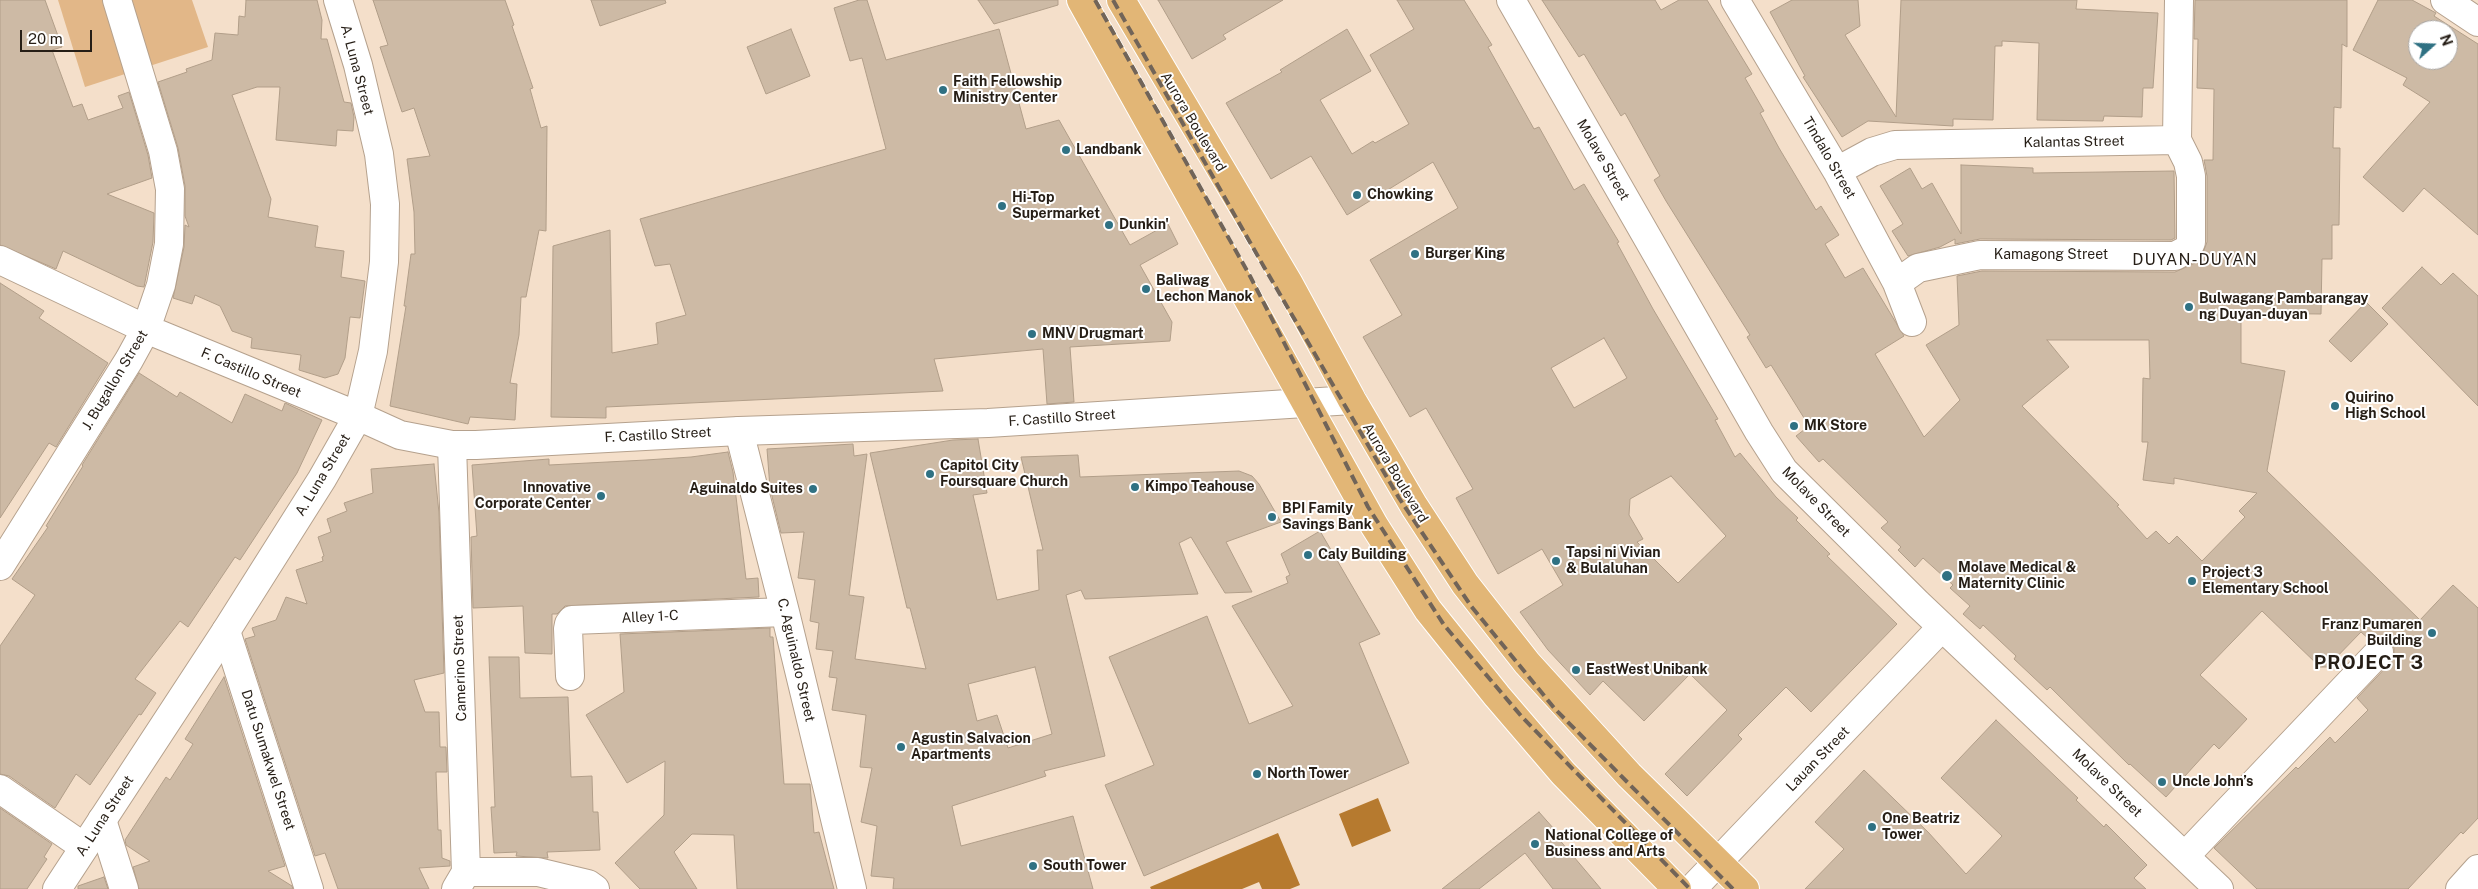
<!DOCTYPE html>
<meta charset="utf-8">
<style>
body{margin:0}
#map{position:relative;width:2478px;height:889px;overflow:hidden;background:#f4dfca;font-family:"Public Sans",sans-serif}
canvas{display:block}
.north{position:absolute;left:2408px;top:20px;width:50px;height:50px;box-sizing:border-box;background:#fff;border:1px solid #a8a5a2;border-radius:50%;rotate:70deg;font-size:14px;font-weight:700;line-height:20px;text-align:center;color:#261e16}
.north::after{content:'';display:block;margin:auto;width:18px;height:22px;background:#2f7183;clip-path:polygon(50% 0,100% 100%,50% 72%,0 100%)}
.scale{position:absolute;left:20px;top:30px;width:72px;height:22px;box-sizing:border-box;border:2px solid #261e16;border-top:0;padding-left:6px;font-size:15px;line-height:18px;white-space:nowrap;color:#261e16;-webkit-text-stroke:4px #fff;paint-order:stroke}
</style>
<div id="map">
<canvas width="2478" height="889"></canvas>
<div class="north">N</div>
<div class="scale">20 m</div>
</div>
<script>
const ctx = document.querySelector('canvas').getContext('2d');
ctx.lineJoin = 'round';
function fillPath(path, color) { ctx.fillStyle = color; ctx.fill(path, 'evenodd'); }
const poly = rows => new Path2D(rows.map(r => 'M' + r).join(''));
function stroke(path, color, width, dash) { ctx.strokeStyle = color; ctx.lineWidth = width; ctx.lineCap = dash ? 'butt' : 'round'; ctx.setLineDash(dash || []); ctx.stroke(path); }
function label(font, color, halo, rows, align = 'center') {
  ctx.font = font + ' "Public Sans",sans-serif'; ctx.lineWidth = 4; ctx.setLineDash([]); ctx.textBaseline = 'middle'; ctx.strokeStyle = halo; ctx.fillStyle = color; for (const [text, x, y, turn = 0] of rows) {
    ctx.save(); ctx.translate(x, y); ctx.rotate((+turn || 0) * Math.PI / 180); ctx.textAlign = isNaN(turn) ? turn : align; if (halo) ctx.strokeText(text, 0, 0); ctx.fillText(text, 0, 0); ctx.restore();
  }
}
fillPath(poly([
 [58,0,192,0,208,47,85,87]
]), '#e2b788');
fillPath(poly([
 [1378,798,1391,831,1352,847,1339,814],
 [1278,833,1300,885,1290,889,1262,889,1259,882,1242,889,1151,889,1150,887]
]), '#b67a2f');
const building = poly([
 [0,0,45,0,62,47,52,50,73,107,82,104,88,120,123,108,118,96,129,92,148,155,152,178,107,194,154,213,153,242,144,287,137,286,63,251,56,269,0,245,0,0],
 [246,0,317,0,322,20,321,39,327,39,344,102,351,103,354,117,353,131,337,130,336,146,276,140,280,87,257,87,232,95,271,199,268,217,318,226,315,247,344,251,341,277,365,281,360,318,350,317,345,358,338,374,325,378,299,370,301,355,251,348,252,338,232,331,220,306,195,295,192,304,173,298,184,247,185,225,189,227,185,216,185,186,178,148,158,82,187,72,186,69,212,60,215,33,238,35,239,16,245,17,246,0],
 [373,0,505,0,514,25,512,26,533,88,530,89,541,128,547,126,546,231,539,230,526,297,521,297,519,335,510,383,517,384,515,420,470,417,468,424,390,406,406,306,404,306,411,254,415,254,414,212,407,159,430,156,414,108,402,112,380,47,388,45,373,0],
 [591,0,665,0,666,3,600,26,591,0],
 [859,0,867,0,886,60,999,29,1026,129,1059,120,1130,245,1168,224,1178,244,1140,265,1172,322,1170,341,1070,347,1074,402,1047,404,1043,349,934,359,943,391,606,407,606,418,551,417,553,246,610,230,612,353,658,344,656,323,686,315,670,264,655,266,640,219,886,149,862,58,850,61,834,8,859,0],
 [978,0,1058,0,1058,5,994,24,978,0],
 [1158,0,1283,0,1223,35,1226,39,1192,59,1158,0],
 [1397,0,1464,0,1492,45,1488,47,1534,129,1539,127,1574,190,1584,184,1619,242,1617,243,1653,309,1718,419,1715,420,1735,457,1740,453,1776,497,1798,518,1796,520,1830,554,1827,556,1897,624,1811,712,1786,687,1738,735,1742,739,1687,796,1665,774,1727,710,1690,674,1644,721,1603,681,1590,695,1548,650,1520,612,1563,585,1542,549,1498,574,1456,498,1473,489,1426,408,1410,417,1363,337,1402,315,1370,260,1458,208,1433,162,1347,215,1311,156,1271,179,1226,103,1282,72,1280,70,1347,29,1371,71,1320,100,1352,154,1373,141,1375,143,1409,124,1370,55,1414,29,1397,0],
 [1604,338,1627,378,1574,408,1551,368,1604,338],
 [1671,476,1726,536,1678,583,1637,542,1643,539,1629,515,1630,499,1671,476],
 [1542,0,1655,0,1661,10,1679,0,1707,0,1752,74,1745,78,1764,111,1760,113,1779,148,1816,210,1821,206,1839,235,1825,244,1845,278,1863,268,1904,336,1875,354,1924,437,1960,400,1926,345,1959,325,1957,276,1982,271,2175,272,2195,263,2202,255,2207,242,2207,176,2204,160,2213,160,2214,89,2197,88,2198,39,2194,39,2195,0,2347,0,2347,47,2342,44,2341,108,2334,107,2333,148,2340,148,2339,225,2332,225,2332,259,2322,259,2321,314,2241,313,2241,363,2285,371,2267,471,2420,620,2453,585,2478,608,2478,818,2463,834,2461,832,2408,889,2257,889,2214,848,2296,767,2298,769,2330,737,2335,743,2368,710,2357,698,2391,662,2394,656,2394,648,2390,641,2382,637,2370,640,2361,632,2327,667,2320,667,2262,611,2200,675,2247,719,2219,749,2214,744,2166,797,2130,764,2129,765,2050,687,2047,690,2014,659,2016,656,1983,625,1980,629,1963,614,1970,606,1950,588,1953,585,1923,558,1915,567,1898,550,1901,547,1881,528,1888,522,1823,459,1819,462,1796,436,1809,426,1771,365,1766,368,1747,337,1750,335,1666,201,1654,180,1660,176,1625,113,1621,116,1584,54,1579,57,1542,0],
 [2047,340,2149,340,2150,379,2143,378,2142,442,2148,442,2143,480,2174,484,2174,478,2257,493,2239,511,2245,517,2202,561,2177,536,2169,544,2156,531,2147,539,2117,506,2119,505,2022,406,2069,367,2047,340],
 [1792,0,1858,0,1860,26,1845,35,1896,117,1901,0,2077,0,2076,9,2158,13,2153,88,2143,88,2142,117,2104,116,2103,121,2037,120,2039,43,2002,41,2002,46,1995,46,1993,120,1953,119,1953,126,1868,121,1842,137,1803,77,1805,76,1770,12,1792,0],
 [2378,0,2412,0,2436,13,2434,16,2478,44,2478,235,2424,188,2403,212,2363,177,2430,102,2403,85,2407,78,2353,50,2378,0],
 [2418,30,2448,30,2448,60,2418,60,2418,30],
 [791,29,810,76,766,94,747,47,791,29],
 [1961,165,2033,168,2033,173,2174,171,2175,238,2171,240,1980,239,1955,244,1955,239,1940,247,1908,256,1892,231,1903,224,1880,186,1910,168,1922,189,1932,183,1961,234,1961,165],
 [2422,267,2441,285,2453,273,2478,296,2478,406,2382,308,2422,267],
 [0,283,44,311,39,318,108,363,56,447,49,443,0,518,0,283],
 [2366,302,2388,324,2351,362,2329,341,2366,302],
 [139,373,177,397,180,392,232,423,245,394,282,411,285,403,322,420,297,473,240,560,235,557,188,627,180,621,135,679,156,693,141,715,139,714,90,785,76,774,55,808,9,776,0,774,0,646,35,595,12,579,48,527,46,526,83,466,82,465,139,373],
 [978,439,987,493,973,495,997,600,1039,590,1037,550,1043,550,1021,457,1078,455,1080,477,1239,471,1252,476,1259,484,1281,522,1226,542,1252,592,1225,593,1191,537,1179,543,1198,594,1085,599,1081,590,1066,595,1105,756,1044,771,1046,776,952,806,961,846,1073,816,1093,889,893,889,894,878,871,876,877,826,861,822,872,768,860,767,866,715,832,710,837,678,829,677,833,651,816,649,819,623,810,621,815,580,798,578,804,532,781,533,770,488,767,449,853,444,854,456,867,454,849,595,864,597,855,659,926,669,910,608,907,608,870,453,953,440,978,439],
 [1035,667,1052,734,1008,748,997,715,977,721,968,684,1035,667],
 [728,452,733,472,746,579,758,578,759,597,565,606,557,614,552,614,552,654,525,653,523,606,473,608,471,537,477,536,472,465,549,459,549,465,646,460,691,457,728,452],
 [434,464,439,513,444,673,414,680,425,712,439,712,440,747,446,747,447,772,436,772,438,830,441,830,442,858,450,861,450,866,419,868,429,889,338,889,325,853,315,856,245,639,255,636,252,628,276,620,286,597,307,604,296,570,323,561,322,557,324,556,318,537,331,532,327,519,347,511,344,503,373,493,371,469,434,464],
 [1320,531,1380,634,1359,643,1409,763,1144,876,1105,785,1154,765,1109,657,1207,616,1249,724,1293,706,1232,606,1288,583,1286,577,1290,575,1281,554,1320,531],
 [770,628,770,637,773,637,784,784,810,784,814,833,819,832,834,889,737,889,734,835,692,834,674,852,697,889,640,889,615,863,664,815,665,761,627,783,586,715,624,692,620,634,770,628],
 [489,657,519,657,520,698,568,697,571,777,592,776,593,812,598,812,600,850,547,852,548,858,546,858,516,856,517,852,494,853,491,807,495,807,489,657],
 [224,677,285,866,268,871,292,886,293,889,139,889,133,867,150,861,126,845,125,840,166,777,170,780,193,744,185,739,224,677],
 [1996,720,2078,798,2076,800,2104,827,2106,824,2147,865,2134,878,2146,889,1805,889,1844,849,1815,822,1864,770,1928,832,1966,874,2002,836,1941,778,1996,720],
 [0,808,52,844,44,857,47,859,27,889,0,889,0,808],
 [1539,812,1554,829,1552,831,1601,889,1553,889,1525,853,1479,889,1442,889,1539,812],
 [104,877,108,889,78,889,78,886,104,877]
]);
fillPath(building, '#cdbaa5');
stroke(building, '#b19e89', 1);
const minor = poly([
 [1735,0,1837,171,1897,283,1912,322],
 [2445,0,2478,22],
 [1837,171,1872,152,1895,145,2177,140],
 [0,260,146,329,358,416,373,351,384,262,385,204,379,154,358,65,338,0],
 [1897,283,1918,268,1980,255,2175,256,2188,249,2191,242,2191,176,2188,162,2177,140,2179,0],
 [739,431,785,612,852,889],
 [452,445,466,872,456,889],
 [0,566,129,360,146,329,161,285,169,244,170,189,163,151,117,0],
 [226,631,309,889],
 [570,676,568,629,569,624,572,620,785,612],
 [0,789,84,847],
 [102,820,124,889],
 [2185,856,2379,652],
 [466,872,538,872,588,884,595,889],
 [2460,889,2478,869]
]);
const tertiary = poly([
 [1511,0,1759,432,1784,471,1918,604,2219,889],
 [57,889,226,631,322,479,358,416,400,435,452,445,476,445,739,431,988,423,1352,400],
 [1692,889,1942,627]
]);
const primary = poly([
 [1081,0,1374,525,1428,610,1497,696,1563,773,1677,889],
 [1121,0,1289,284,1352,400,1414,506,1465,584,1527,663,1629,775,1745,889]
]);
stroke(minor, '#b5a18d', 30);
stroke(tertiary, '#b5a18d', 30);
stroke(primary, '#fff', 30);
stroke(minor, '#fff', 28);
stroke(tertiary, '#fff', 28);
stroke(primary, '#e2b676', 28);
stroke(poly([
 [1095,0,1250,276,1368,507,1444,625,1522,717,1690,889],
 [1113,0,1264,267,1399,498,1471,606,1555,709,1733,889]
]), '#716458', 4, [10, 5]);
for (const [x, y, r, color] of [
 [943,90,5,"#2f7183"],
 [1066,150,5,"#2f7183"],
 [1357,195,5,"#2f7183"],
 [1002,206,5,"#2f7183"],
 [1109,225,5,"#2f7183"],
 [1415,254,5,"#2f7183"],
 [1146,289,5,"#2f7183"],
 [2189,307,5,"#2f7183"],
 [1032,334,5,"#2f7183"],
 [2335,406,5,"#2f7183"],
 [1794,426,5,"#2f7183"],
 [930,474,5,"#2f7183"],
 [1135,487,5,"#2f7183"],
 [813,489,5,"#2f7183"],
 [601,496,5,"#2f7183"],
 [1272,517,5,"#2f7183"],
 [1308,555,5,"#2f7183"],
 [1556,561,5,"#2f7183"],
 [1947,576,6,"#2f7183"],
 [2192,581,5,"#2f7183"],
 [2432,633,5,"#2f7183"],
 [1576,670,5,"#2f7183"],
 [901,747,5,"#2f7183"],
 [1257,774,5,"#2f7183"],
 [2162,782,5,"#2f7183"],
 [1872,827,5,"#2f7183"],
 [1535,844,5,"#2f7183"],
 [1033,866,5,"#2f7183"]
]) { const dot = new Path2D(); dot.arc(x, y, r, 0, 2 * Math.PI); ctx.fillStyle = color; ctx.fill(dot); stroke(dot, '#fff', 2); }
label('14px', '#261e16', '#fff', [
 ["A. Luna Street",357,70,75],
 ["Aurora Boulevard",1193,122,59],
 ["Kalantas Street",2074,142,-1],
 ["Tindalo Street",1829,158,60],
 ["Molave Street",1603,160,60],
 ["Kamagong Street",2051,255],
 ["F. Castillo Street",251,373,23],
 ["J. Bugallon Street",115,380,-59],
 ["F. Castillo Street",1062,418,-4],
 ["F. Castillo Street",658,435,-3],
 ["Aurora Boulevard",1395,473,59],
 ["A. Luna Street",323,475,-59],
 ["Molave Street",1816,502,46],
 ["Alley 1-C",650,617,-3],
 ["C. Aguinaldo Street",796,660,77],
 ["Camerino Street",460,668,-92],
 ["Lauan Street",1818,759,-46],
 ["Datu Sumakwel Street",268,760,72],
 ["Molave Street",2107,783,44],
 ["A. Luna Street",105,816,-57]
]);
label('bold 14px', '#261e16', '#fff', [
 ["Faith Fellowship",953,82],
 ["Ministry Center",953,98],
 ["Landbank",1076,150],
 ["Chowking",1367,195],
 ["Hi-Top",1012,198],
 ["Supermarket",1012,214],
 ["Dunkin'",1119,225],
 ["Burger King",1425,254],
 ["Baliwag",1156,281],
 ["Lechon Manok",1156,297],
 ["Bulwagang Pambarangay",2199,299],
 ["ng Duyan-duyan",2199,315],
 ["MNV Drugmart",1042,334],
 ["Quirino",2345,398],
 ["High School",2345,414],
 ["MK Store",1804,426],
 ["Capitol City",940,466],
 ["Foursquare Church",940,482],
 ["Kimpo Teahouse",1145,487],
 ["Innovative",591,488,"right"],
 ["Corporate Center",591,504,"right"],
 ["Aguinaldo Suites",803,489,"right"],
 ["BPI Family",1282,509],
 ["Savings Bank",1282,525],
 ["Tapsi ni Vivian",1566,553],
 ["& Bulaluhan",1566,569],
 ["Caly Building",1318,555],
 ["Molave Medical &",1958,568],
 ["Maternity Clinic",1958,584],
 ["Project 3",2202,573],
 ["Elementary School",2202,589],
 ["Franz Pumaren",2422,625,"right"],
 ["Building",2422,641,"right"],
 ["EastWest Unibank",1586,670],
 ["Agustin Salvacion",911,739],
 ["Apartments",911,755],
 ["North Tower",1267,774],
 ["Uncle John’s",2172,782],
 ["One Beatriz",1882,819],
 ["Tower",1882,835],
 ["National College of",1545,836],
 ["Business and Arts",1545,852],
 ["South Tower",1043,866]
], 'left');
ctx.letterSpacing = '1px';
label('16px', '#261e16', '#fff', [
 ["DUYAN-DUYAN",2195,260]
]);
ctx.letterSpacing = '0px';
ctx.letterSpacing = '1px';
label('bold 19px', '#261e16', '#fff', [
 ["PROJECT 3",2369,663]
]);
ctx.letterSpacing = '0px';
</script>
